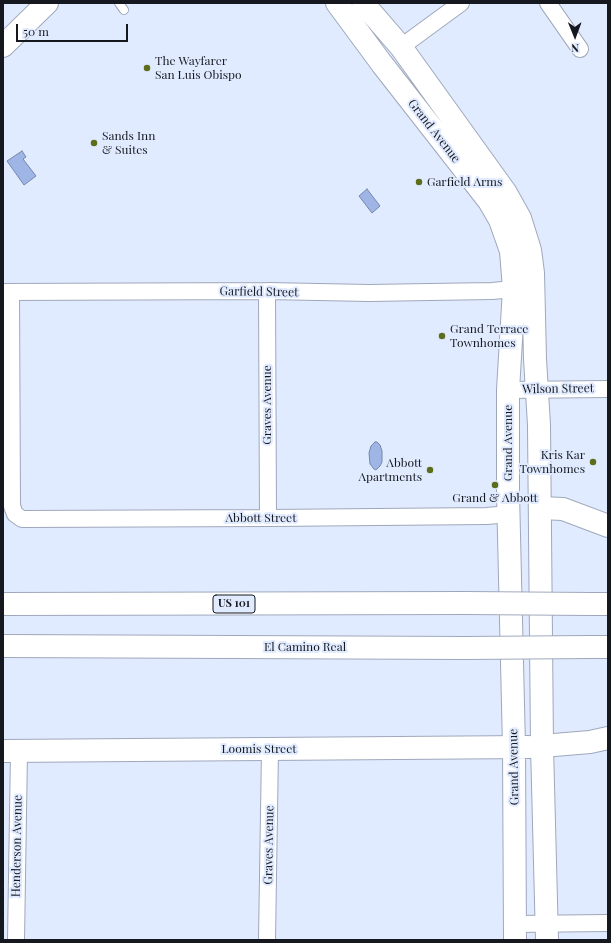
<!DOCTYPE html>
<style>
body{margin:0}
#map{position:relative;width:611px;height:943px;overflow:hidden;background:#e1ebff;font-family:"Playfair Display",serif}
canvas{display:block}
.frame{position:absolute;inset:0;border:4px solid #15181f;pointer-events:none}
.north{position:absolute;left:555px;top:16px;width:40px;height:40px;-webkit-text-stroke:3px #e1ebff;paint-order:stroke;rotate:179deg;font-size:11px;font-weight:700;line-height:16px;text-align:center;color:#15181f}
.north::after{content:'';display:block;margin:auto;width:14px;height:18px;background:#15181f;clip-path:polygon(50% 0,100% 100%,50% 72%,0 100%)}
.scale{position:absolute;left:16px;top:24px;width:112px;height:18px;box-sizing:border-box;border:2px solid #15181f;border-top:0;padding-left:5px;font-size:12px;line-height:14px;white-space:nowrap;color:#15181f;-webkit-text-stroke:3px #e1ebff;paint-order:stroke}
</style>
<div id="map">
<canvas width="611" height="943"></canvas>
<div class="frame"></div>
<div class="north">N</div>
<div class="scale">50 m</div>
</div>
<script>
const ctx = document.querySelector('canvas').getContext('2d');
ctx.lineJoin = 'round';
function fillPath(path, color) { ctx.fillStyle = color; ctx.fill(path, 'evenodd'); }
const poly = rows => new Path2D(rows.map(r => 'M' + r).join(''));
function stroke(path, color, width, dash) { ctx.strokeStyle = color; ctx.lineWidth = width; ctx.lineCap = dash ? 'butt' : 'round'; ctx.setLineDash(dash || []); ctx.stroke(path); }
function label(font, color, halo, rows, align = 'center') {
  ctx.font = font + ' "Playfair Display",serif'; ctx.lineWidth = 4; ctx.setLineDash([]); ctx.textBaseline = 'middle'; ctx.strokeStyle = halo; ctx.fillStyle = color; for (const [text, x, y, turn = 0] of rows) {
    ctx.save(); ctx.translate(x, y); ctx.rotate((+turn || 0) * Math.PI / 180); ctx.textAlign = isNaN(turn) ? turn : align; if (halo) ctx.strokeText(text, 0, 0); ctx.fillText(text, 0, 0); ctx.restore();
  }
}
const water = poly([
 [22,151,26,157,23,159,36,176,24,185,7,161,22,151],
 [367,189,380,206,372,213,359,196,367,189],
 [375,442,377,442,380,445,382,451,382,462,380,466,376,470,374,469,370,464,369,453,371,446,375,442]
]);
fillPath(water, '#9eb5e6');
stroke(water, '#7586aa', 1);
const lane = poly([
 [119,3,124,10]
]);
const street = poly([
 [548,3,580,49],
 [401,47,461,3],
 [267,291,268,518],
 [3,292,267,291,369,293,492,291,514,289],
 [11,292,12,506,15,514,22,519,268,518,487,516,508,514],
 [508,390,608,389],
 [515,924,608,923],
 [16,940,19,751],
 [267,940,270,749]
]);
const secondary = poly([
 [337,3,382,64,489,201,500,220,511,251,514,289,508,390,508,493,514,747,515,940],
 [363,3,401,47,506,193,520,218,530,250,533,273,535,359,539,425,542,746,547,940],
 [3,46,47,3],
 [3,751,529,747]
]);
const highway = poly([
 [540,508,563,509,608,526],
 [3,604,466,603],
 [591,604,608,604],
 [3,646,465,648],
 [591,647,608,647],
 [542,746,590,742,608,738]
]);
stroke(lane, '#9fa8bb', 10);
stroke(street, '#9fa8bb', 18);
stroke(secondary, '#9fa8bb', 24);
stroke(highway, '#9fa8bb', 24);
stroke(lane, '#fff', 8);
stroke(street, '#fff', 16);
stroke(secondary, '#fff', 22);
stroke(highway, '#fff', 22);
const highwayBridge = poly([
 [466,603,591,604],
 [465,648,591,647]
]);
stroke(highwayBridge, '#9fa8bb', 24, []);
stroke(highwayBridge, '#fff', 22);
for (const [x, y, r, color] of [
 [147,68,4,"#5c6e1b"],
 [94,143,4,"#5c6e1b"],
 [419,182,4,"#5c6e1b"],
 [442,336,4,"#5c6e1b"],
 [593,462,4,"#5c6e1b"],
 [430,470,4,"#5c6e1b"],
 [495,485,4,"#5c6e1b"]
]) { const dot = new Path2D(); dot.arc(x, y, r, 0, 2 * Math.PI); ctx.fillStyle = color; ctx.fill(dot); stroke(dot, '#e1ebff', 1.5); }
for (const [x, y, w] of [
 [234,604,42]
]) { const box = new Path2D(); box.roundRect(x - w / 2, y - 9, w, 18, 3); ctx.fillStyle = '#e1ebff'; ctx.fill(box); stroke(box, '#15181f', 1); }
label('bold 11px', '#15181f', null, [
 ["US 101",234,604]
]);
label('12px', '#15181f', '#e1ebff', [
 ["The Wayfarer",155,61],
 ["San Luis Obispo",155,75],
 ["Sands Inn",102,136],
 ["& Suites",102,150],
 ["Garfield Arms",427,182],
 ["Grand Terrace",450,329],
 ["Townhomes",450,343],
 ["Kris Kar",585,455,"right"],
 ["Townhomes",585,469,"right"],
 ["Abbott",422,463,"right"],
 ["Apartments",422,477,"right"],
 ["Grand & Abbott",495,498,"center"]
], 'left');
label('12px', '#15181f', '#e1ebff', [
 ["Grand Avenue",434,131,52],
 ["Garfield Street",259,292,1],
 ["Wilson Street",558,389,-1],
 ["Graves Avenue",267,405,-90],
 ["Grand Avenue",508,443,-90],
 ["Abbott Street",261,518],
 ["El Camino Real",305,647],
 ["Loomis Street",259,749],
 ["Grand Avenue",514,767,-91],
 ["Graves Avenue",269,845,-89],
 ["Henderson Avenue",17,846,-89]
]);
</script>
